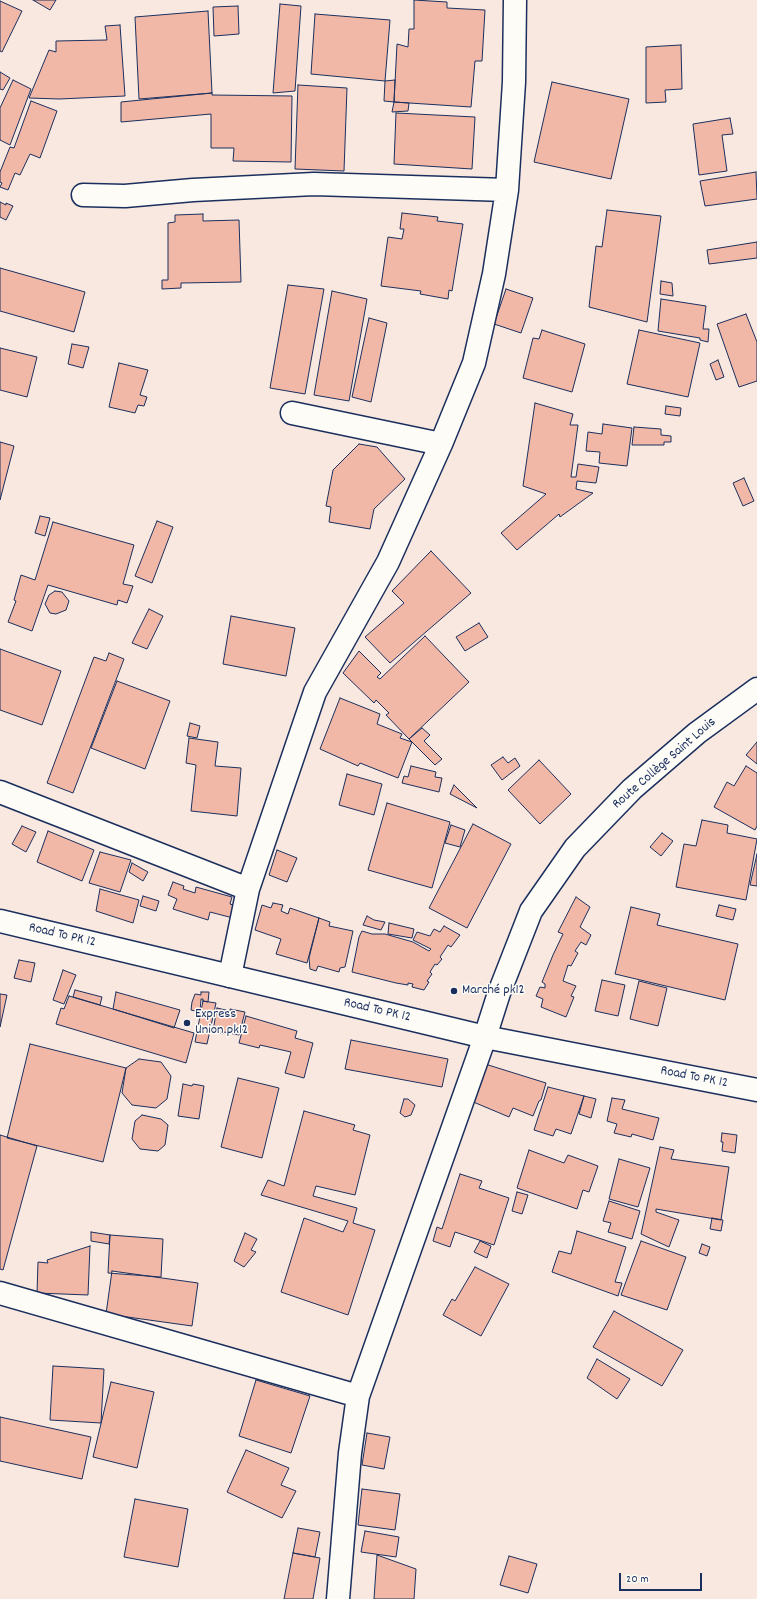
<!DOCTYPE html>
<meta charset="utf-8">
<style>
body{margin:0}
#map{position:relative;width:757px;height:1599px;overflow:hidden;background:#f9e8df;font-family:Dekko,sans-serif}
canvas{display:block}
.scale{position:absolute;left:619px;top:1573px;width:83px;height:18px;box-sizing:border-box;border:2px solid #1b2f5e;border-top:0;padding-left:5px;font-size:12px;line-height:14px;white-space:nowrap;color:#1b2f5e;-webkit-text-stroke:3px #fdfcf7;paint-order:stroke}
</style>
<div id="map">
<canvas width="757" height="1599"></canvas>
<div class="scale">20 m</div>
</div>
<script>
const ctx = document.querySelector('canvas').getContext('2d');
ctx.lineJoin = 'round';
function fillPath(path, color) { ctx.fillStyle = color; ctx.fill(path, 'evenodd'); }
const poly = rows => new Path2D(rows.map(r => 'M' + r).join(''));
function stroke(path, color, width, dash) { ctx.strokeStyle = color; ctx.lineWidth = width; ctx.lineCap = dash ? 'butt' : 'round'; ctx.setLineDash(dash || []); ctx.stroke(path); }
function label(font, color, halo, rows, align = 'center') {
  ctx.font = font + ' Dekko,sans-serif'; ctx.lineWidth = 3; ctx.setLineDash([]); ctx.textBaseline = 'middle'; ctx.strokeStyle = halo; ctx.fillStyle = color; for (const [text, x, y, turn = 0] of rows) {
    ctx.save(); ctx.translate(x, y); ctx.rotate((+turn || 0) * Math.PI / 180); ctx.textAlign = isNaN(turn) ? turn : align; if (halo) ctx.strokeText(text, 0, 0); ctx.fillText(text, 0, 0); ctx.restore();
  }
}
const building = poly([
 [33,0,56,0,50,10,33,0],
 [414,0,447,2,447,8,485,10,482,61,475,61,471,107,394,102,397,44,408,47,409,29,414,29,414,0],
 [0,1,22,11,2,52,0,51,0,1],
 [280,4,301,6,295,91,273,93,280,4],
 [238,6,239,34,214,36,213,7,238,6],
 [208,11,212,93,139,99,135,17,208,11],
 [315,14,390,20,385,81,311,74,315,14],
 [120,25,125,96,59,99,29,98,49,50,56,52,56,41,107,40,105,26,120,25],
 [681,45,682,89,665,90,666,102,646,103,646,47,681,45],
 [0,72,10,78,3,90,0,89,0,72],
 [13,80,31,89,10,145,0,140,0,108,13,80],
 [395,80,394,102,384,101,385,81,395,80],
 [552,82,629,99,611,179,534,162,552,82],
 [298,85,347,88,344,171,295,169,298,85],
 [212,93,212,95,292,96,291,162,233,161,234,148,211,148,211,114,121,122,121,102,212,93],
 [31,101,57,111,40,158,30,154,20,175,15,173,8,190,0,187,2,183,0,182,0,172,10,147,14,148,31,101],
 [394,102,409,103,408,111,392,112,394,102],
 [396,113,475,117,472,169,394,164,396,113],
 [730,118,733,134,722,135,727,171,699,175,693,124,730,118],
 [756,172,757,199,705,206,700,181,756,172],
 [0,202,6,205,6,203,13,206,6,220,0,217,0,202],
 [607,210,661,216,647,322,589,307,596,246,602,247,607,210],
 [402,213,438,217,437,221,463,224,452,291,449,290,448,299,420,294,421,291,381,286,388,237,402,239,404,229,400,229,402,213],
 [203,214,203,221,239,220,241,282,181,283,181,288,162,289,162,280,168,280,168,223,175,222,175,215,203,214],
 [757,242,757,258,709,264,707,250,757,242],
 [0,268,85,292,74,332,0,311,0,268],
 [661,281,672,283,673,296,660,294,661,281],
 [288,285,324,289,305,394,270,388,288,285],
 [506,289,533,298,521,333,494,324,506,289],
 [332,291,367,299,349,401,314,395,332,291],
 [661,299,706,306,703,329,709,329,708,342,700,340,700,338,658,331,661,299],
 [746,314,757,342,757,381,739,387,717,324,746,314],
 [369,318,387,323,371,402,352,397,369,318],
 [542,330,585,344,572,392,523,378,533,338,539,339,542,330],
 [639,330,700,343,688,397,627,384,639,330],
 [72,344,89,347,83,368,68,364,72,344],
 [0,348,37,357,27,397,0,390,0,348],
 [718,360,724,377,716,380,710,364,718,360],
 [119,363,148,370,140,395,147,397,144,406,138,405,135,413,109,407,119,363],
 [535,403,573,414,570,425,578,425,571,477,576,477,578,464,599,467,596,483,577,481,576,489,593,493,560,517,559,514,517,550,501,533,546,494,523,486,535,403],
 [666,406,681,408,680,416,665,414,666,406],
 [603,424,632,428,627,466,599,463,600,452,586,451,588,432,602,434,603,424],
 [634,427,661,429,661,435,671,436,671,442,664,442,664,445,632,445,634,427],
 [0,442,14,446,0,500,0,442],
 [359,444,377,447,405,479,374,509,370,529,329,522,331,507,326,506,333,470,359,444],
 [744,478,754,501,743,506,733,483,744,478],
 [40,516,50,518,45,536,35,533,40,516],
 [157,521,173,527,152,583,135,576,157,521],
 [53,522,134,545,123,584,133,586,127,603,118,600,117,605,48,585,32,631,8,622,16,601,14,600,21,575,35,580,53,522],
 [431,551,471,593,390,663,365,637,404,603,392,591,431,551],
 [55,591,62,592,69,601,66,610,56,614,50,613,45,604,49,595,55,591],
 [149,609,163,616,147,649,132,643,149,609],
 [231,616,295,628,286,676,223,664,231,616],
 [479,623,488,637,465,651,456,637,479,623],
 [425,636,469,682,409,739,386,715,389,713,376,700,374,703,343,673,359,651,381,673,377,677,380,679,425,636],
 [0,649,61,671,42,725,0,710,0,649],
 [109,653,124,659,73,793,47,783,94,657,106,661,109,653],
 [117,681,170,701,145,769,91,748,117,681],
 [340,698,380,714,377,724,402,734,400,738,412,742,398,778,360,763,358,766,320,749,340,698],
 [190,723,200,726,197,738,187,736,190,723],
 [422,728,430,735,424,741,442,759,435,765,409,739,422,728],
 [189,738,218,742,215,766,241,768,237,816,191,811,196,765,186,763,189,738],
 [757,742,757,764,746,755,757,742],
 [503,757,508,763,515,758,520,766,502,780,491,765,503,757],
 [539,760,571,794,540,824,508,790,539,760],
 [411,766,436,772,435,777,442,778,439,792,402,783,404,776,408,777,411,766],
 [746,766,757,773,757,826,755,830,714,807,727,782,734,786,746,766],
 [347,774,382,784,374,815,339,805,347,774],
 [454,785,477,808,450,794,454,785],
 [387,803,450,822,432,888,368,870,387,803],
 [702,820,728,825,727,833,757,839,746,900,676,887,684,844,696,846,702,820],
 [473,824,511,844,467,928,429,908,473,824],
 [451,825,465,830,460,847,445,843,451,825],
 [22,826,36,832,26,852,12,844,22,826],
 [48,831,94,850,82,881,37,862,48,831],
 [662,833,673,841,661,856,650,847,662,833],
 [277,850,297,858,287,882,269,875,277,850],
 [100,852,131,860,120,892,89,883,100,852],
 [757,854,757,886,750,885,757,854],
 [132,863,148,872,143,881,129,872,132,863],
 [173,882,184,886,183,889,195,893,196,887,232,897,230,904,236,906,233,918,210,912,208,920,173,909,177,899,168,895,173,882],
 [100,889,139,900,133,923,96,911,100,889],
 [143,896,159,901,156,911,140,906,143,896],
 [576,897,590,907,580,927,591,935,586,945,581,942,575,951,578,953,571,966,568,965,563,981,576,986,571,996,574,997,566,1017,541,1007,543,999,536,996,540,987,545,988,545,984,542,982,553,955,563,934,558,932,576,897],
 [273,903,283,905,281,911,288,914,290,908,319,918,307,963,276,954,281,939,255,930,262,905,271,908,273,903],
 [719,905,736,909,733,920,716,916,719,905],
 [631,907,660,914,657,925,738,944,725,1000,615,974,631,907],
 [367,916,374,920,385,922,381,930,363,925,367,916],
 [319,918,330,922,329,926,353,931,345,967,340,968,339,972,318,966,316,971,310,969,309,958,319,918],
 [389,923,414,929,412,938,388,934,389,923],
 [444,926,460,935,451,947,448,945,440,957,442,959,437,965,435,964,430,972,432,974,427,981,429,982,424,990,412,987,413,984,408,983,408,985,396,983,352,972,359,937,362,931,372,934,385,934,413,942,429,951,431,949,413,940,417,932,430,936,434,929,440,932,444,926],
 [19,960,35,963,31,982,14,978,19,960],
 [63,970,76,975,64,1004,53,1000,63,970],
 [602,980,625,985,618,1016,595,1011,602,980],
 [639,981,667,988,658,1026,630,1019,639,981],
 [75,990,102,997,100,1005,73,997,75,990],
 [116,992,180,1010,174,1028,113,1009,116,992],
 [201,992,209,992,208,1002,203,1001,203,999,201,999,200,1012,191,1010,192,1002,195,994,201,995,201,992],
 [0,994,7,995,0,1027,0,994],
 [69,996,194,1033,186,1063,56,1024,61,1008,64,1009,69,996],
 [203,1001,216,1003,207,1044,195,1042,203,1001],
 [217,1008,230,1011,230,1009,245,1012,239,1035,224,1032,223,1034,213,1031,217,1008],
 [246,1016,297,1031,295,1038,313,1043,304,1078,285,1073,291,1052,260,1045,259,1048,239,1043,246,1016],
 [351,1040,448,1059,442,1087,345,1069,351,1040],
 [30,1044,126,1068,103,1162,7,1138,30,1044],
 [139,1059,161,1062,171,1076,167,1099,156,1108,132,1105,122,1093,126,1068,139,1059],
 [485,1064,546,1083,541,1100,539,1101,533,1116,513,1108,509,1117,471,1101,485,1064],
 [238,1078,279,1088,262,1158,221,1147,238,1078],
 [183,1084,192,1086,193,1084,204,1086,199,1119,178,1116,183,1084],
 [548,1087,584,1096,571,1134,556,1129,553,1136,534,1130,548,1087],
 [584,1096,596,1099,591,1118,579,1114,584,1096],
 [612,1098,625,1100,622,1109,659,1118,653,1140,632,1134,631,1137,614,1133,617,1124,607,1121,612,1098],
 [404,1099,408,1099,415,1105,411,1115,405,1117,400,1113,404,1099],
 [304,1111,355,1125,353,1130,370,1135,355,1195,316,1186,313,1196,357,1208,353,1223,375,1230,348,1315,281,1292,304,1218,343,1232,348,1221,261,1195,268,1180,284,1186,304,1111],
 [142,1115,161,1119,168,1125,165,1145,158,1151,140,1149,132,1139,135,1121,142,1115],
 [722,1133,737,1135,735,1153,722,1151,723,1142,721,1142,722,1133],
 [0,1135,37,1146,3,1270,0,1269,0,1135],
 [660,1147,674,1150,671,1159,729,1167,721,1220,656,1209,656,1212,679,1220,669,1247,641,1234,660,1147],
 [529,1150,564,1163,568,1155,598,1166,589,1192,583,1190,577,1209,517,1188,529,1150],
 [619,1159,650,1168,638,1207,609,1199,619,1159],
 [460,1174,482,1181,479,1188,509,1198,494,1245,455,1232,450,1247,433,1241,437,1227,442,1229,460,1174],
 [517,1192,528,1195,522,1214,512,1211,517,1192],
 [609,1201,640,1211,632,1239,608,1232,611,1223,603,1221,609,1201],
 [712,1218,723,1220,721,1231,710,1229,712,1218],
 [577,1231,626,1247,615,1282,622,1283,618,1296,552,1272,559,1251,571,1254,577,1231],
 [91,1232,110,1235,109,1244,91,1241,91,1232],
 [245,1233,257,1239,251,1250,256,1252,244,1267,234,1261,245,1233],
 [110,1235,163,1239,161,1277,108,1273,110,1235],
 [480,1241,491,1246,487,1258,474,1252,480,1241],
 [641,1241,686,1257,667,1310,621,1295,641,1241],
 [702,1244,710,1247,707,1256,699,1253,702,1244],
 [90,1246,88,1295,37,1293,38,1262,48,1263,47,1260,90,1246],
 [475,1267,509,1284,481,1336,443,1315,452,1299,455,1301,475,1267],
 [112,1271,198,1283,192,1326,106,1314,112,1271],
 [614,1311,683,1350,662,1386,593,1347,614,1311],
 [597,1359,630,1379,617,1399,587,1378,597,1359],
 [53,1366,104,1369,101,1423,50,1420,53,1366],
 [256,1380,310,1396,291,1453,239,1436,256,1380],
 [111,1382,154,1392,137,1468,93,1457,111,1382],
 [0,1417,91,1437,82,1479,0,1461,0,1417],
 [367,1433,390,1437,384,1469,362,1465,367,1433],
 [246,1450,289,1468,281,1485,296,1491,282,1518,227,1492,246,1450],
 [362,1489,400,1494,395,1530,358,1525,362,1489],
 [135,1499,188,1509,178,1567,124,1557,135,1499],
 [298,1528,320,1532,315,1557,293,1553,298,1528],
 [365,1531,399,1537,396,1557,361,1552,365,1531],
 [293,1553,320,1558,313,1599,284,1599,293,1553],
 [377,1555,416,1569,414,1599,374,1599,377,1555],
 [509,1556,537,1564,528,1593,500,1585,509,1556]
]);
fillPath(building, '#f1b8a7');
stroke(building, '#1b2f5e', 1);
const minor = poly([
 [83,195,125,196,193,190,314,184,507,190],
 [292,413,441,444],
 [0,792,248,889,230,976],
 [248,889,315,692,388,562,441,444,474,363,494,274,507,190,514,82,515,0],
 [0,1293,358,1396],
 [338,1599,350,1453,358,1396,485,1037]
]);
const secondary = poly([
 [485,1037,499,993,531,911,575,848,632,789,697,733,757,689]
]);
const primary = poly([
 [0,921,485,1037,757,1090]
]);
stroke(minor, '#1b2f5e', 25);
stroke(secondary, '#1b2f5e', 25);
stroke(primary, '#1b2f5e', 25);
stroke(minor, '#fdfcf7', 22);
stroke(secondary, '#fdfcf7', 22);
stroke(primary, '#fdfcf7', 22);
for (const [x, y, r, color] of [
 [454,991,4,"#1b2f5e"],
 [187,1023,4,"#1b2f5e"]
]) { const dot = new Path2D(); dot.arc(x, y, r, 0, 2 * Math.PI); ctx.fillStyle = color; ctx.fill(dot); stroke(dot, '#fdfcf7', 1.5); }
label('14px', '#1b2f5e', '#fdfcf7', [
 ["Route Collège Saint Louis",665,764,-41],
 ["Road To PK 12",62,936,13],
 ["Road To PK 12",377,1011,13],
 ["Road To PK 12",694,1078,11]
]);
label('14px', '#1b2f5e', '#fdfcf7', [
 ["Marché pk12",462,991],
 ["Express",195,1015],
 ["Union pk12",195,1031]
], 'left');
</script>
